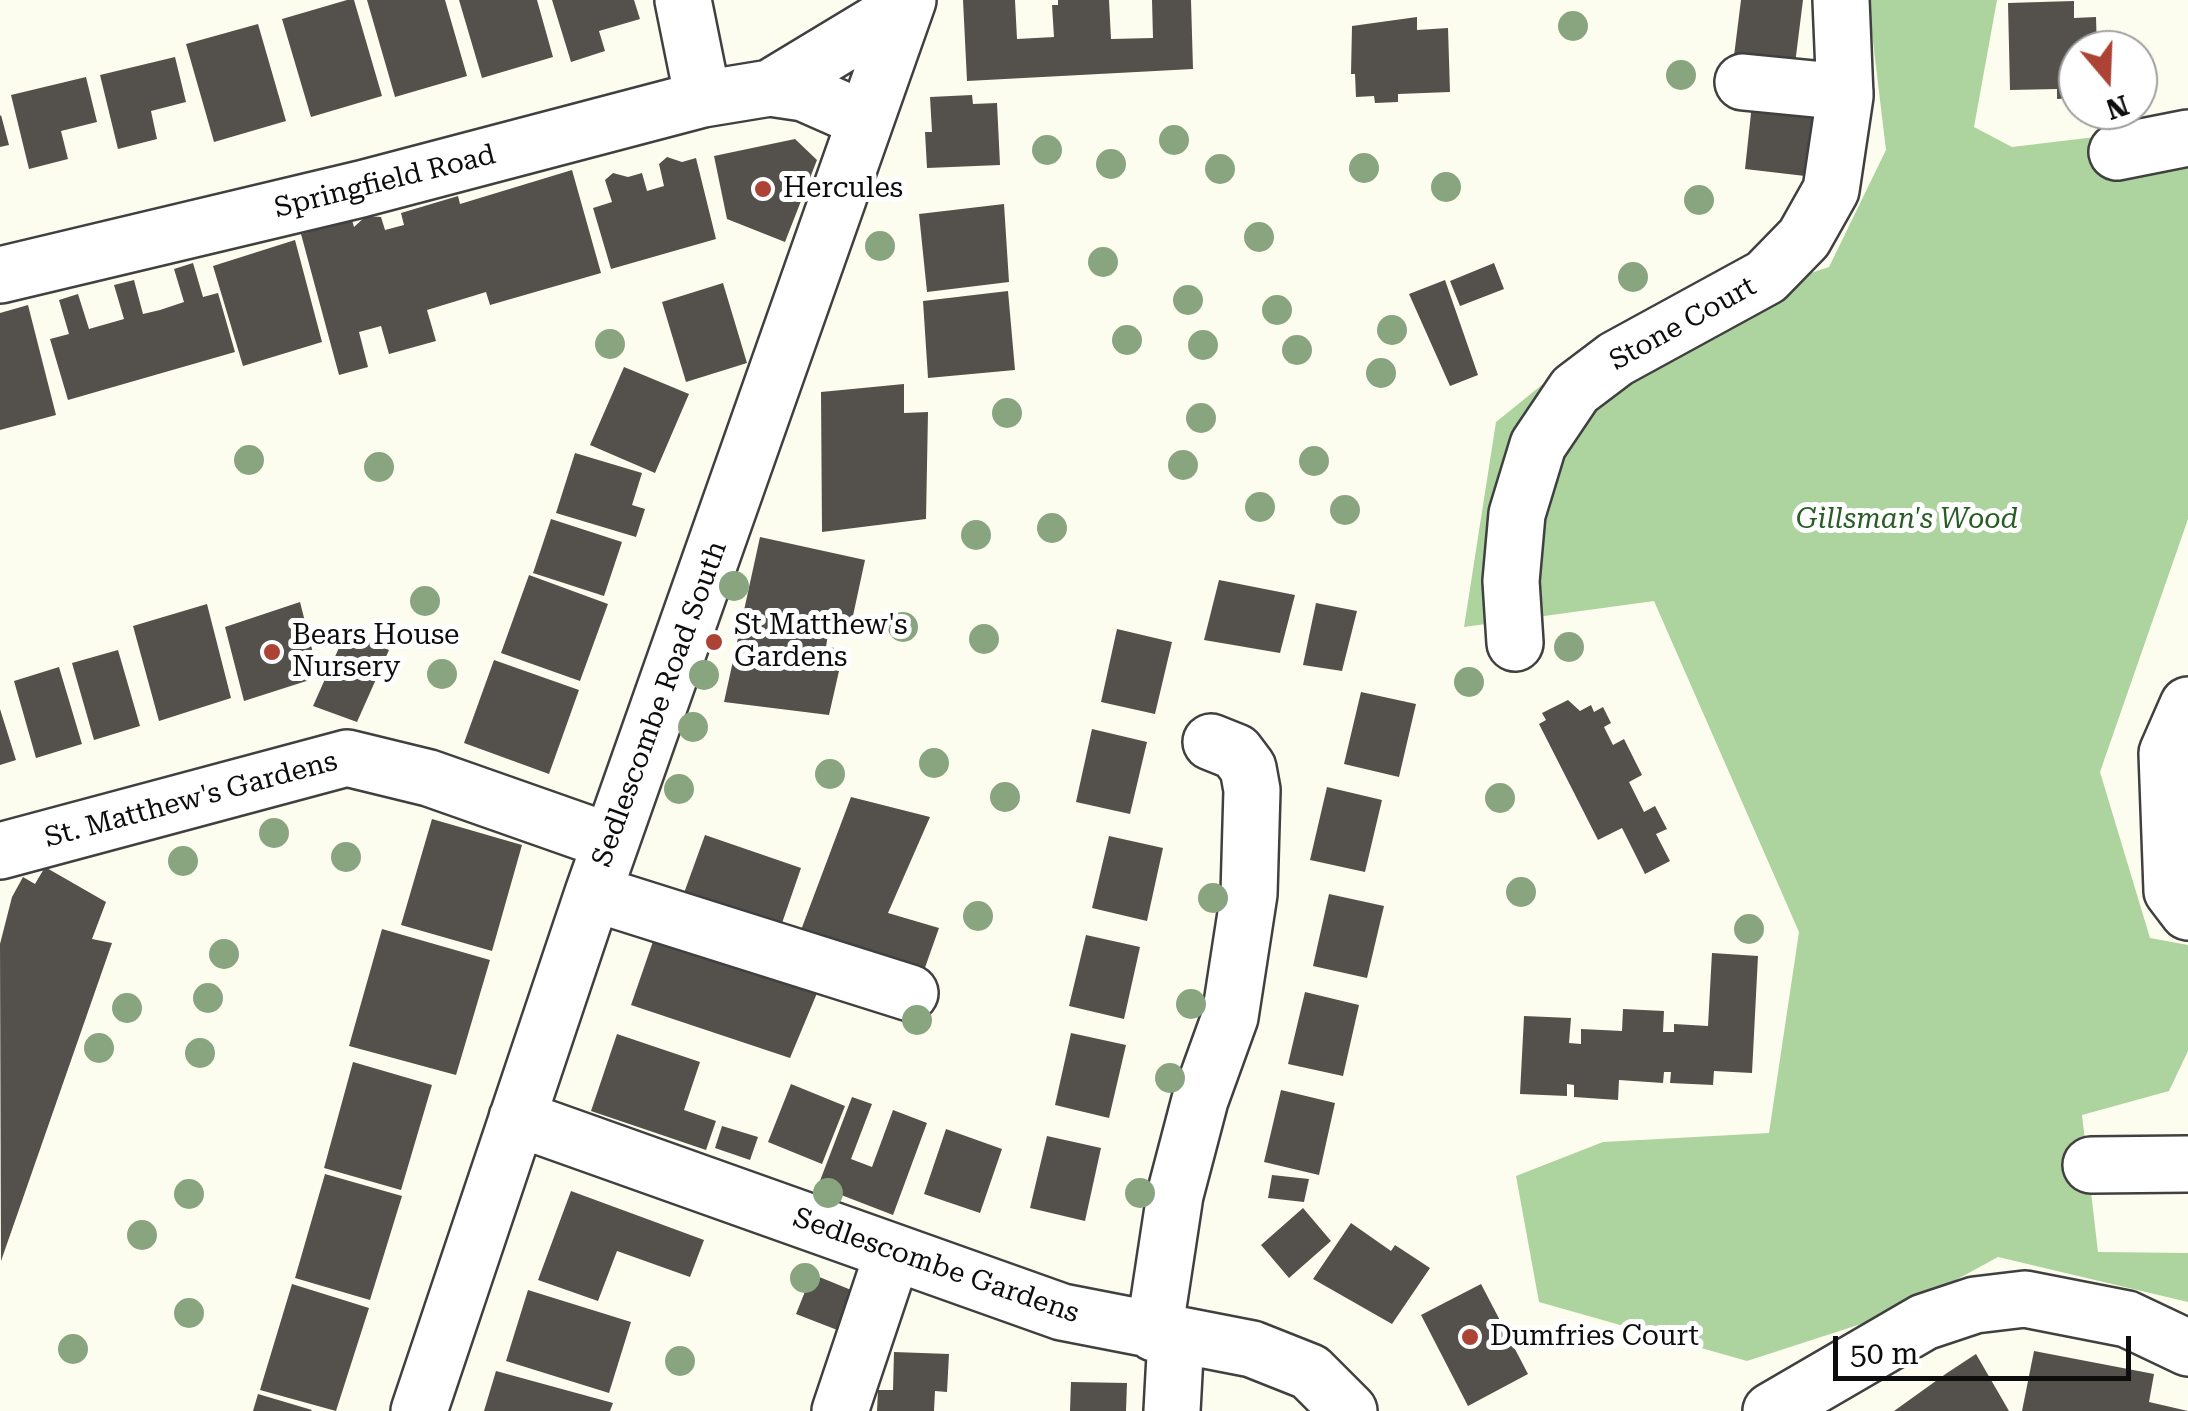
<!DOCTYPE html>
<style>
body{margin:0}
#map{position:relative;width:2188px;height:1411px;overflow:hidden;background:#fdfdef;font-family:"Roboto Serif",serif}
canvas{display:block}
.north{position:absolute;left:2058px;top:30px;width:100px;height:100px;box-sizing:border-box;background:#fff;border:2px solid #9e9e9e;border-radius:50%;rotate:161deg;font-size:28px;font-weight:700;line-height:40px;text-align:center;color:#0d0d0d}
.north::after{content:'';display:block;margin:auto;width:35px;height:45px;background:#ad4335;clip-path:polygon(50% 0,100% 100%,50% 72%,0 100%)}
.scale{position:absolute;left:1833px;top:1336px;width:298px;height:45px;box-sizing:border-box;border:5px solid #0d0d0d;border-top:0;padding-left:12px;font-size:30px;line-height:35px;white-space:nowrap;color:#0d0d0d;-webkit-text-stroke:8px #fff;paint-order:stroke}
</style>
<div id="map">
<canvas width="2188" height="1411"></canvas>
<div class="north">N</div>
<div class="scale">50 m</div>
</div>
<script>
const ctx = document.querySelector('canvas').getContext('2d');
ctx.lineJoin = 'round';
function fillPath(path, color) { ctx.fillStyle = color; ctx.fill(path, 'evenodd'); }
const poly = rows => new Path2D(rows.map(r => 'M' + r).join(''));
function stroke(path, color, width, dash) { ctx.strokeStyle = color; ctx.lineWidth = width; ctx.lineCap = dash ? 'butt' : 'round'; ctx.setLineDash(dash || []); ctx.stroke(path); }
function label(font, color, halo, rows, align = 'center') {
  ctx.font = font + ' "Roboto Serif",serif'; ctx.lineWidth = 10; ctx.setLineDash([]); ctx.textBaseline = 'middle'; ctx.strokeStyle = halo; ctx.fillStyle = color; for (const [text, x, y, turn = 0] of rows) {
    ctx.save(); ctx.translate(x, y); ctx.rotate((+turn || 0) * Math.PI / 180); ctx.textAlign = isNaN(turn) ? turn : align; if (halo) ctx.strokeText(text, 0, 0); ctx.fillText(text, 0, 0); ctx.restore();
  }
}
fillPath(poly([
 [1868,0,1997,0,1974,127,2012,147,2137,132,2188,117,2188,519,2100,772,2150,938,2188,945,2188,1051,2169,1091,2082,1115,2098,1252,2188,1253,2188,1302,1998,1257,1895,1313,1747,1361,1539,1302,1516,1176,1603,1142,1769,1133,1799,932,1654,601,1464,627,1496,422,1590,346,1829,267,1886,150]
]), '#add39e');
fillPath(poly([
 [347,0,354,0,382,96,311,117,282,19],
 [367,0,445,0,467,76,395,97],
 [459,0,537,0,553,57,482,78],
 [552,0,634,0,640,19,599,31,605,51,571,62],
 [963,0,1015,0,1017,39,1054,37,1052,5,1058,5,1058,0,1109,0,1111,39,1153,38,1152,0,1191,0,1193,69,967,81],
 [1741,0,1803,0,1795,64,1734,56],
 [2074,1,2074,18,2096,17,2097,50,2078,50,2078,98,2057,99,2057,89,2010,90,2008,3],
 [1417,17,1417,30,1448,28,1450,92,1398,94,1398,102,1375,103,1374,96,1356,97,1355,74,1351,74,1352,26],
 [258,24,286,121,214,142,186,44],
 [175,57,186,102,151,111,157,139,118,149,100,75],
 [86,77,97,122,61,131,68,159,29,169,11,95],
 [972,95,973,104,997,103,1000,165,927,168,925,132,932,132,930,97],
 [1752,104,1813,111,1805,176,1745,169],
 [1,115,9,145,0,147,0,116],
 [795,139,817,160,785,242,727,219,714,156],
 [667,157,682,162,696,158,716,239,611,269,593,208,612,202,605,180,613,173,628,177,642,173,647,191,664,186,659,164],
 [572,170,601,273,490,305,486,292,427,310,436,341,389,354,381,326,359,332,368,367,339,375,301,234,352,220,354,227,366,216,381,217,385,230,404,225,401,213,458,196,460,204],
 [1004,204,1009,282,927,292,919,214],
 [295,240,322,342,243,366,213,266],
 [193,263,203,297,218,293,235,352,68,400,50,339,69,334,59,300,78,294,89,329,124,319,114,285,134,280,143,314,160,310,184,302,174,269],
 [1494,263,1504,289,1460,306,1450,281],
 [1445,280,1478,375,1450,386,1409,294],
 [723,283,747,363,686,382,662,302],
 [1008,291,1015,370,928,378,923,301],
 [28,305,56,415,0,430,0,313],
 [624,367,689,394,655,473,590,445],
 [904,384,904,413,928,412,926,519,822,532,821,392],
 [575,453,642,473,632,505,645,509,636,537,556,513],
 [551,519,622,542,604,596,533,573],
 [760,537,865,560,848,639,828,634,826,647,844,649,829,715,724,702],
 [529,575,608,604,580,681,501,653],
 [1219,580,1295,595,1280,653,1204,640],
 [300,602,319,677,244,701,225,627],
 [1316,603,1357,611,1342,671,1303,665],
 [207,604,231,698,159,721,133,626],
 [1117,629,1172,642,1155,714,1101,702],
 [346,632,389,650,357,722,313,706],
 [118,650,140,726,94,740,72,663],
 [494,660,579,690,549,774,464,743],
 [59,667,82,744,36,758,14,681],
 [1361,692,1416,704,1399,777,1344,764],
 [1568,700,1580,711,1591,705,1594,712,1603,707,1611,723,1604,727,1613,745,1624,739,1642,775,1629,782,1644,812,1655,806,1667,829,1656,834,1670,861,1645,874,1622,828,1598,840,1539,724,1546,720,1542,713],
 [0,709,16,760,0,765],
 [1092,729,1147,742,1130,814,1076,802],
 [1327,787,1382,800,1365,872,1310,860],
 [851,797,930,817,888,913,939,928,921,979,798,938],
 [432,819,522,845,492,951,401,925],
 [705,835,801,868,781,926,684,893],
 [1109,836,1163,848,1147,921,1092,908],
 [45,867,106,902,92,939,112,943,1,1261,0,944,12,897,23,877,35,884],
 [1329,894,1384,906,1367,978,1313,966],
 [659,924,825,974,790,1058,631,1005],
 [382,929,490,960,456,1075,349,1046],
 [1086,935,1140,947,1124,1019,1069,1006],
 [1712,953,1758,956,1752,1073,1714,1071,1713,1085,1670,1083,1671,1072,1664,1072,1663,1083,1619,1080,1618,1100,1574,1097,1574,1085,1567,1084,1567,1096,1520,1094,1524,1016,1571,1018,1569,1043,1581,1044,1581,1029,1622,1031,1623,1009,1664,1011,1663,1032,1674,1032,1674,1024,1708,1026],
 [1305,992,1359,1005,1343,1076,1288,1064],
 [1071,1033,1126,1045,1109,1118,1055,1105],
 [617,1034,700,1062,684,1110,716,1121,706,1150,591,1111],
 [353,1062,432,1085,401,1190,324,1168],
 [791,1084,845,1106,822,1164,768,1142],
 [1281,1090,1335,1103,1319,1175,1264,1162],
 [852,1097,872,1104,851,1159,872,1167,893,1110,927,1123,893,1215,818,1186],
 [722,1126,758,1137,750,1160,715,1148],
 [946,1129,1002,1149,980,1213,924,1194],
 [1047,1136,1101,1148,1085,1221,1030,1208],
 [325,1174,402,1196,370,1300,295,1278],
 [1272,1175,1309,1179,1304,1202,1268,1198],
 [571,1191,704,1240,690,1277,617,1251,598,1301,538,1280],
 [1303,1208,1331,1241,1289,1278,1261,1245],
 [1351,1223,1391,1251,1395,1245,1430,1268,1392,1324,1313,1279],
 [812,1274,861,1294,845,1333,796,1314],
 [292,1284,369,1308,336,1411,260,1390],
 [1481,1284,1528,1374,1468,1406,1421,1315],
 [528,1290,631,1322,609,1393,506,1361],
 [2034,1351,2154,1374,2149,1402,2188,1411,2022,1411],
 [894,1352,949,1354,947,1392,935,1391,934,1411,877,1411,878,1390,893,1390],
 [1976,1354,2009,1411,1894,1411,1947,1373],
 [496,1371,613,1403,610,1411,484,1411],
 [1071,1382,1127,1383,1126,1411,1070,1411],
 [258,1394,312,1410,311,1411,253,1411]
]), '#54504b');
const minor = poly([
 [683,0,703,99],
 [1743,82,1845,92],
 [770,88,904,7],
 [2117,152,2188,138],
 [0,275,361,189,703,99,770,88,804,93,863,119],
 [1515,643,1511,581,1517,514,1538,445,1575,390,1616,359,1766,277,1804,238,1831,190,1845,96,1841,0],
 [2188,705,2167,753,2172,891,2188,912],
 [0,851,347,758,429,778,611,842],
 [593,893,910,993],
 [517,1118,1062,1312,1252,1349,1310,1372,1349,1411],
 [2091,1165,2188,1164],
 [1154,1333,1175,1195,1200,1100,1230,1017,1249,894,1252,790,1248,768,1236,752,1211,742],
 [419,1411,593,893,908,0],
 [840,1411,893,1253],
 [1172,1411,1176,1337],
 [1771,1411,1924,1322,1975,1305,2025,1299,2127,1319,2188,1348]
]);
stroke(minor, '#404040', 60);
stroke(minor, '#fff', 55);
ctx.fillStyle = '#88a580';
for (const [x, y] of [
 [1573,26],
 [1681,75],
 [1174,140],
 [1047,150],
 [1111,164],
 [1364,168],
 [1220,169],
 [1446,187],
 [1699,200],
 [1259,237],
 [880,246],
 [1103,262],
 [1633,277],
 [1188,300],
 [1277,310],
 [1392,330],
 [1127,340],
 [610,344],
 [1203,345],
 [1297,350],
 [1381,373],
 [1007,413],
 [1201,418],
 [249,460],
 [1314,461],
 [1183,465],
 [379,467],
 [1260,507],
 [1345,510],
 [1052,528],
 [976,535],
 [734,586],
 [425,601],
 [903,627],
 [984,639],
 [1569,647],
 [442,674],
 [704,675],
 [1469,682],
 [693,727],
 [934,763],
 [830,774],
 [679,789],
 [1005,797],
 [1500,798],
 [274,833],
 [346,857],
 [183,861],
 [1521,892],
 [1213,898],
 [978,916],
 [1749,929],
 [224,954],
 [208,998],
 [1191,1004],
 [127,1008],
 [917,1020],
 [99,1048],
 [200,1053],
 [1170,1078],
 [828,1193],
 [1140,1193],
 [189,1194],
 [142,1235],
 [805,1278],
 [189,1313],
 [73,1349],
 [680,1361]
]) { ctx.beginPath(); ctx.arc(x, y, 15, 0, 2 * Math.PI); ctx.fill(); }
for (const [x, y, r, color] of [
 [763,189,10,"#ad4335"],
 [714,642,10,"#ad4335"],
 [272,652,10,"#ad4335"],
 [1470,1337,10,"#ad4335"]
]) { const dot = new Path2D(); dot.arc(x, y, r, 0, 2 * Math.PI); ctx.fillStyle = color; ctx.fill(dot); stroke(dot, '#fff', 4); }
label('28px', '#0d0d0d', '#fff', [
 ["Springfield Road",385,182,-14],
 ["Stone Court",1683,324,-29],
 ["Sedlescombe Road South",660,704,-70],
 ["St. Matthew's Gardens",191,800,-15],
 ["Sedlescombe Gardens",936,1266,19]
]);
label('28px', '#0d0d0d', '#fff', [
 ["Hercules",783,189],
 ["St Matthew's",734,626],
 ["Gardens",734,658],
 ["Bears House",292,636],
 ["Nursery",292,668],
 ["Dumfries Court",1490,1337]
], 'left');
label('italic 28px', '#285d25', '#fff', [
 ["Gillsman's Wood",1907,520]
]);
</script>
